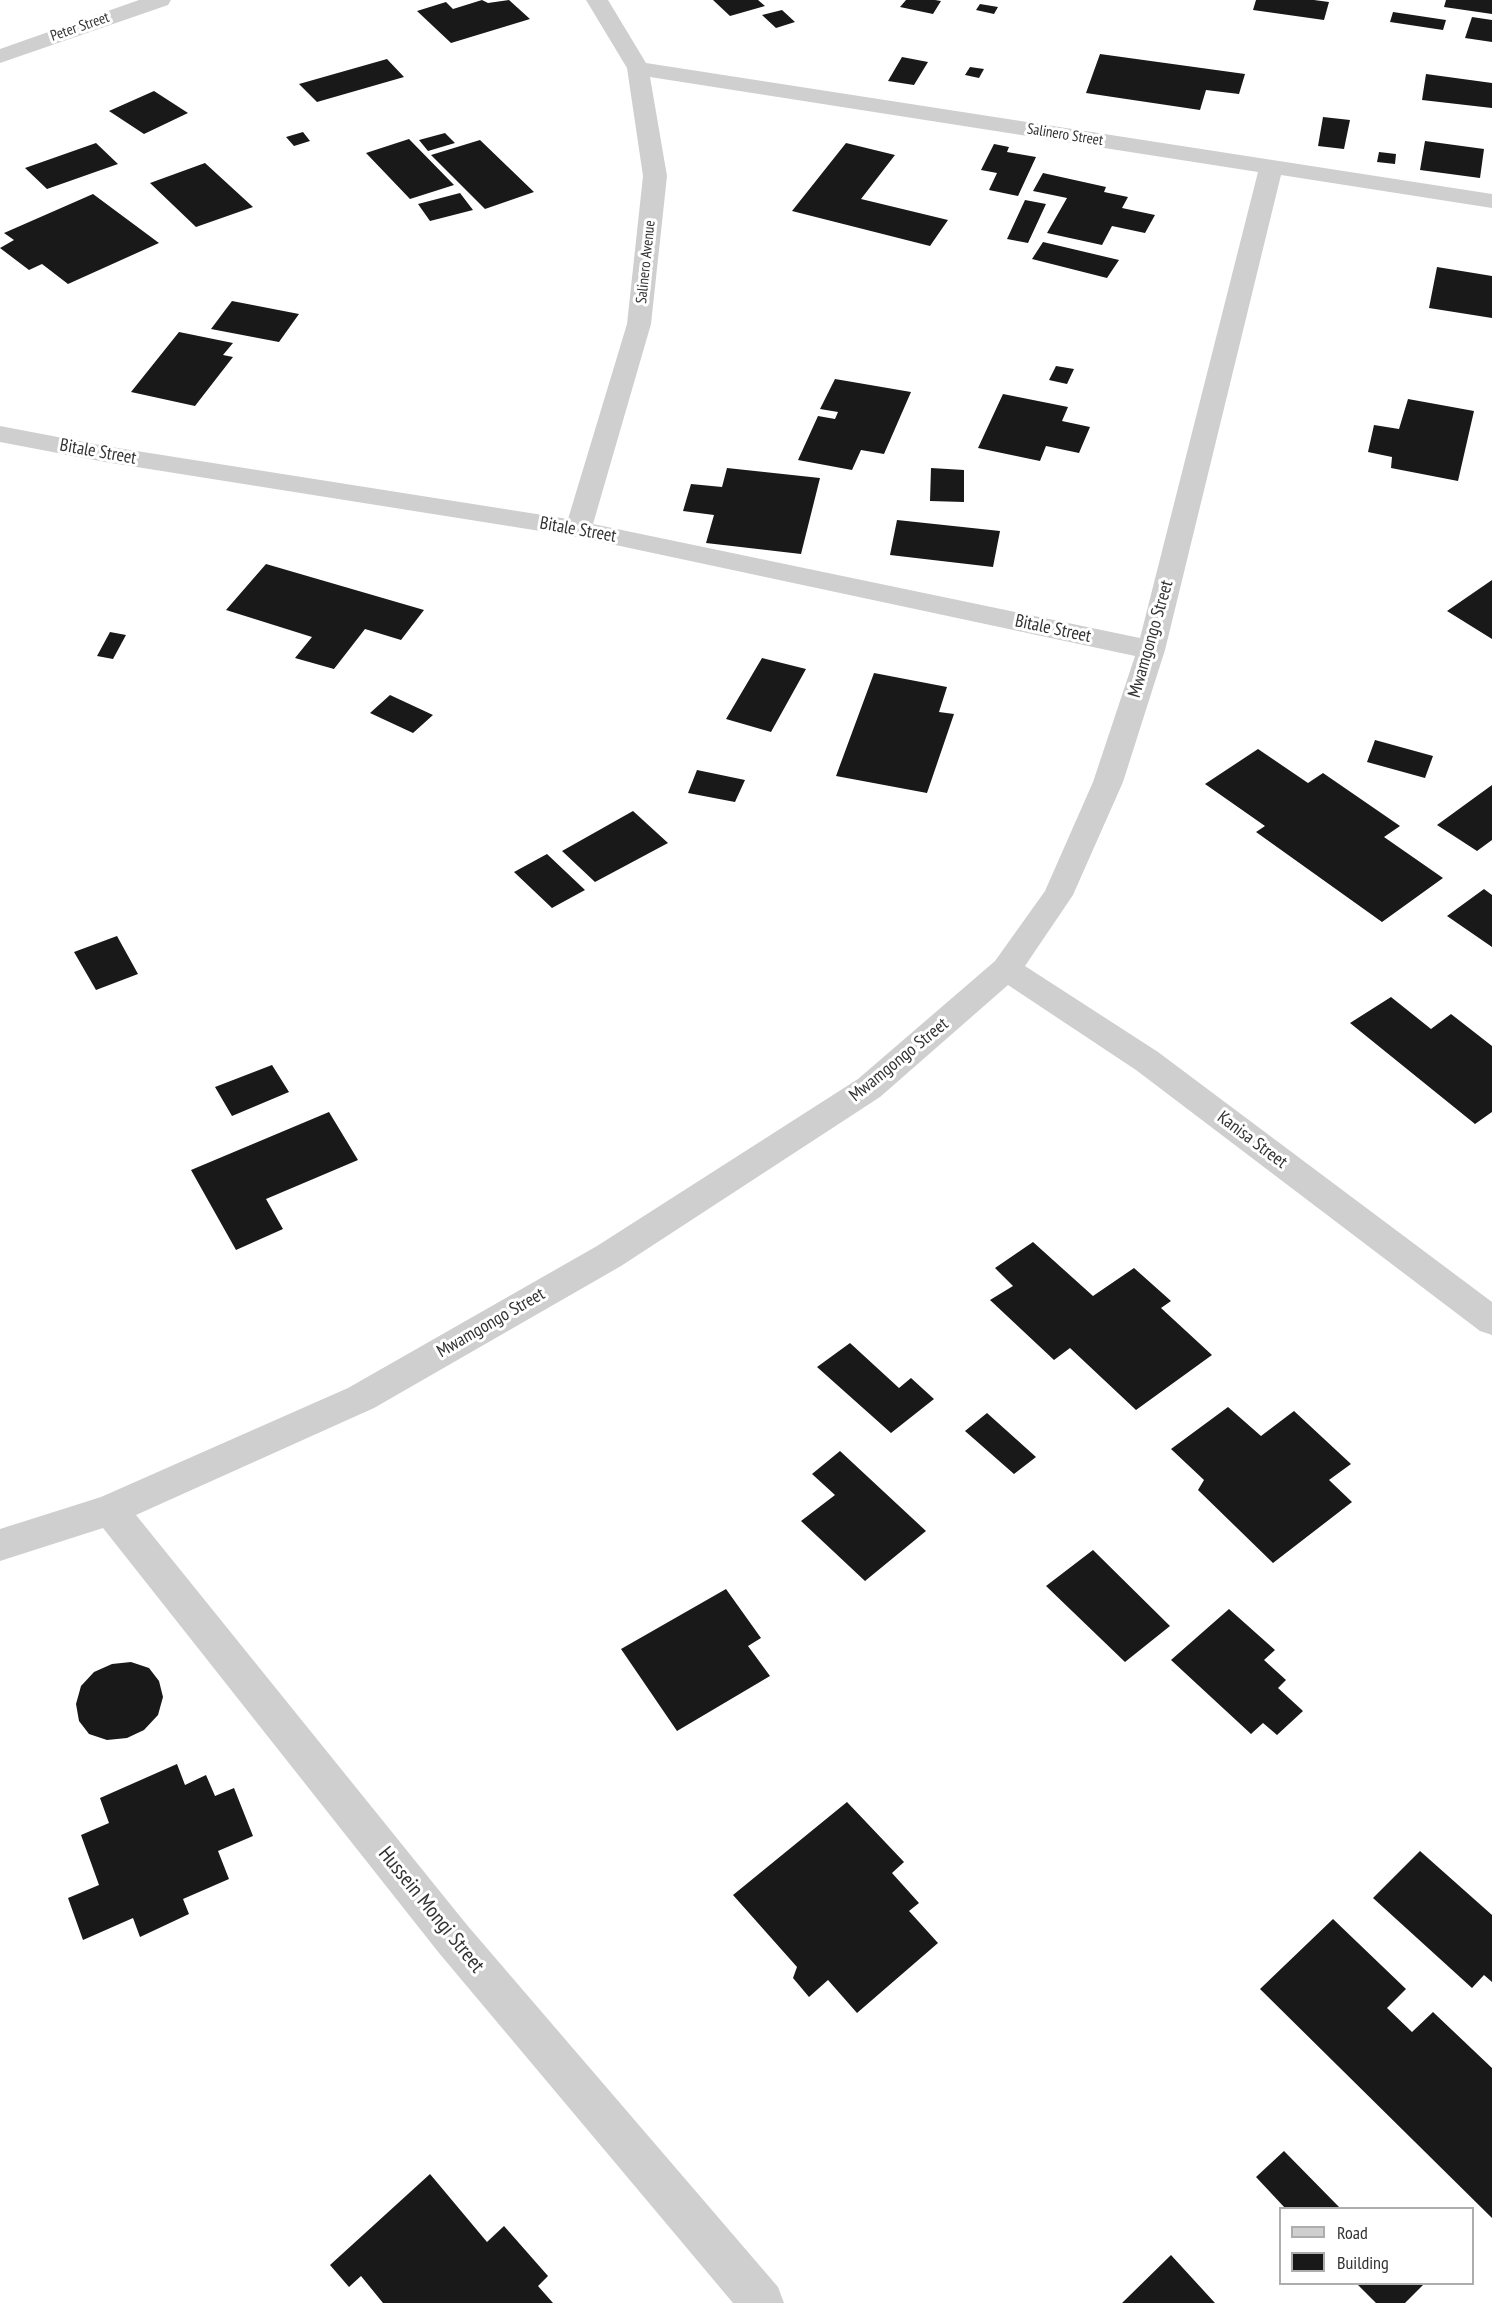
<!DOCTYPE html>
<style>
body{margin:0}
#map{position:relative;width:1492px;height:2303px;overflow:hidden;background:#fff;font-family:"PT Sans Narrow",sans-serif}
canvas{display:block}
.legend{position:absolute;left:1279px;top:2207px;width:195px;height:78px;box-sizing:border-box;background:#fff;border:2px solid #adadad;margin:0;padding:8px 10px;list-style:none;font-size:18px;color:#323232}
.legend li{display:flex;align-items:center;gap:12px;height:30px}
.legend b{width:30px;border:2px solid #adadad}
</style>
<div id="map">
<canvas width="1492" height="2303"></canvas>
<ul class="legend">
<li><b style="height:8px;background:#cfcfcf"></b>Road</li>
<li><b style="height:16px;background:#191919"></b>Building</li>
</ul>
</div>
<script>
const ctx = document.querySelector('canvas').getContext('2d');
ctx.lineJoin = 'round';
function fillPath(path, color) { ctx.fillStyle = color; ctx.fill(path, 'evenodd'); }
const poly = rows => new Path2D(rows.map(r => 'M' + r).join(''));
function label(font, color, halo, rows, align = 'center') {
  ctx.font = font + ' "PT Sans Narrow",sans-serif'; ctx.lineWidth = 6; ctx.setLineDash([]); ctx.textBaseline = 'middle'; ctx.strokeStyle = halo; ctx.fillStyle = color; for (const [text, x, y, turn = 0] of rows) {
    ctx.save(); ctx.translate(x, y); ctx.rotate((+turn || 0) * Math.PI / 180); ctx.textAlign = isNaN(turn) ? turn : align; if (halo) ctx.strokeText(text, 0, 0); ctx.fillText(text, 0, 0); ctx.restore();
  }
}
fillPath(poly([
 [482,0,488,3,509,0,530,19,451,43,417,11,446,2,453,9],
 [713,0,758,0,765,6,730,16],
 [906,0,935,0,941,1,933,14,900,7],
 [1256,0,1314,0,1329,2,1324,20,1253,10],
 [1446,0,1492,0,1492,14,1444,7],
 [980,4,998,7,994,14,976,10],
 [782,10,795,22,776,28,762,15],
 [1393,12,1446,20,1443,30,1390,22],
 [1472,17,1492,20,1492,42,1465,38],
 [1100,54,1245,74,1239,94,1206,90,1200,110,1086,93],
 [902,57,928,62,914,85,888,81],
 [387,59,404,77,317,102,299,84],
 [970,67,984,69,979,78,965,75],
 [1426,74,1492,83,1492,108,1422,100],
 [154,91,188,113,144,134,109,111],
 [1323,117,1350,120,1344,149,1318,146],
 [303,132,310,141,294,146,286,137],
 [445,133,455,143,428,151,419,140],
 [409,139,454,185,410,199,366,153],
 [480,140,534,192,485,209,431,155],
 [1425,141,1484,149,1480,178,1420,170],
 [96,143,118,164,47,189,25,168],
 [846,143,895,155,861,199,948,220,930,246,792,211],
 [994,144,1009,147,1007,152,1036,157,1018,196,989,190,997,173,981,170],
 [1379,152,1396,154,1395,164,1377,162],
 [205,163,253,207,196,227,150,183],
 [1043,173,1106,187,1104,192,1128,197,1122,208,1155,215,1145,233,1112,226,1102,245,1047,233,1067,198,1033,191],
 [460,193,473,210,430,221,418,204],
 [93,194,159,243,68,284,42,264,29,270,0,248,14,240,4,233],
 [1025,200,1046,204,1028,243,1007,239],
 [1043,242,1119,260,1107,278,1032,259],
 [1437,267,1492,276,1492,318,1429,308],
 [232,301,299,314,279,342,211,329],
 [179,332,233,343,223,355,233,357,195,406,131,392],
 [1056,366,1074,369,1067,384,1049,380],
 [835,379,911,392,884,454,861,450,852,470,798,460,818,416,835,419,838,412,820,409],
 [1003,394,1068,407,1062,421,1090,427,1079,453,1046,446,1040,461,978,448],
 [1408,399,1474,411,1458,481,1391,468,1392,457,1368,452,1374,425,1399,429],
 [727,468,820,478,801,554,706,543,714,515,683,511,691,484,722,487],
 [931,468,964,470,964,502,930,501],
 [897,520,1000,531,993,567,890,555],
 [266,564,424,610,401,640,365,629,334,669,295,658,312,637,226,610],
 [1492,580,1492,639,1447,611],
 [110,632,126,635,113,659,97,656],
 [762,658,806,669,771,732,726,719],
 [874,673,947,687,939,712,954,714,927,793,836,776],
 [390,695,433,715,413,733,370,713],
 [1375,740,1433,756,1425,778,1367,762],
 [1258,749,1308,783,1323,773,1400,826,1384,837,1443,878,1382,922,1256,832,1265,826,1205,784],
 [697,770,745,780,735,802,688,793],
 [1492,785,1492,840,1477,851,1437,825],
 [633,811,668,843,595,882,562,851],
 [547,854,585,890,552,908,514,872],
 [1484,889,1492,895,1492,947,1447,916],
 [117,936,138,974,96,990,74,952],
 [1391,997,1431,1029,1451,1014,1492,1046,1492,1112,1475,1124,1350,1023],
 [272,1065,289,1092,232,1116,215,1087],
 [329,1112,358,1160,266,1199,283,1229,236,1250,191,1170],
 [1033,1242,1093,1296,1134,1268,1171,1301,1161,1308,1212,1355,1136,1410,1070,1348,1054,1360,990,1300,1013,1286,995,1268],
 [850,1343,899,1388,911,1378,934,1399,891,1433,817,1367],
 [1228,1407,1261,1436,1294,1411,1351,1464,1329,1480,1352,1502,1273,1563,1198,1490,1204,1480,1171,1449],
 [987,1413,1036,1457,1014,1474,965,1431],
 [840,1451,926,1531,865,1581,801,1521,835,1495,812,1474],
 [1093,1550,1170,1626,1125,1662,1046,1586],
 [726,1589,761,1638,748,1646,770,1676,677,1731,621,1649],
 [1229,1609,1275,1650,1264,1660,1286,1680,1278,1688,1303,1711,1277,1735,1263,1723,1251,1734,1171,1660],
 [131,1662,149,1668,159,1681,163,1697,158,1715,144,1730,127,1738,107,1740,89,1734,79,1721,76,1704,81,1686,94,1672,112,1664],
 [177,1764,185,1785,206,1775,215,1796,234,1788,253,1836,218,1851,229,1879,183,1899,189,1914,140,1937,133,1918,83,1940,68,1898,99,1885,81,1835,109,1823,100,1798],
 [847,1802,904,1862,892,1873,919,1903,909,1911,938,1943,857,2013,828,1980,809,1997,793,1978,797,1967,733,1895],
 [1420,1851,1492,1915,1492,1982,1484,1975,1472,1988,1373,1898],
 [1333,1919,1406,1989,1387,2008,1412,2032,1433,2012,1492,2068,1492,2218,1260,1989],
 [1284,2151,1340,2208,1285,2208,1256,2177],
 [430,2174,487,2242,504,2226,548,2276,538,2286,553,2303,383,2303,361,2276,349,2287,330,2265],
 [1171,2255,1215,2303,1122,2303],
 [1357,2284,1424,2284,1405,2303,1376,2303]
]), '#191919');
fillPath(poly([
 [139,0,171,0,168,5,0,63,0,49,139,0],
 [586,0,608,0,646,63,1492,194,1492,208,1281,175,1165,650,1123,782,1073,895,1025,966,1158,1052,1492,1302,1492,1335,1480,1331,1136,1070,1008,985,880,1097,621,1266,374,1408,136,1515,467,1925,778,2287,784,2303,733,2303,439,1953,103,1528,0,1561,0,1529,101,1497,348,1388,597,1246,858,1079,995,961,1045,891,1093,782,1135,656,578,537,105,462,0,442,0,426,105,446,568,519,627,324,643,176,627,68,586,0],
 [650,77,1258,172,1140,638,593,524,651,324,667,176,650,77]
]), '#cfcfcf');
label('15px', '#323232', '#fff', [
 ["Peter Street",80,27,-19],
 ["Salinero Street",1065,135,9],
 ["Salinero Avenue",646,262,-84]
]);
label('18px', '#323232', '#fff', [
 ["Bitale Street",98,452,10],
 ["Bitale Street",578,530,10],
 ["Bitale Street",1053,629,12],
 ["Mwamgongo Street",1151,639,-74],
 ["Mwamgongo Street",899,1060,-39],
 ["Kanisa Street",1252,1140,37],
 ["Mwamgongo Street",491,1323,-30]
]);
label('21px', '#323232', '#fff', [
 ["Hussein Mongi Street",431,1910,51]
]);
</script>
